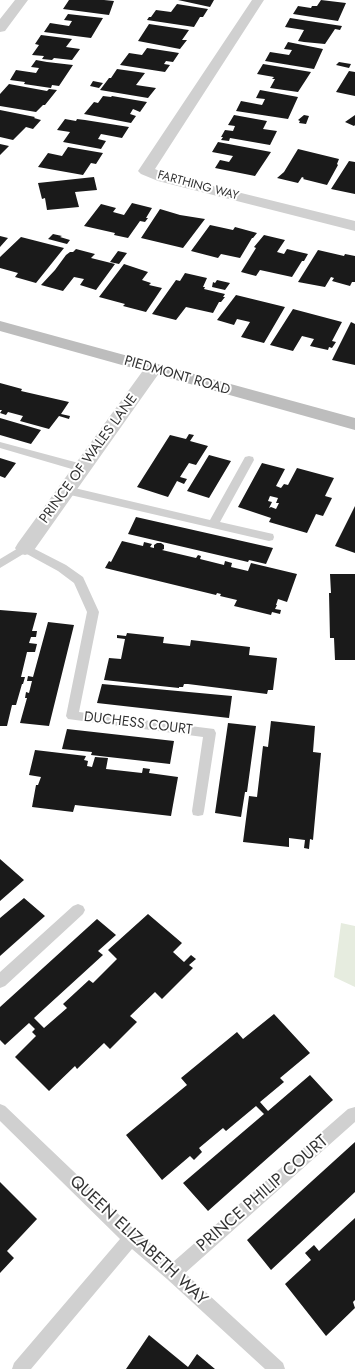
<!DOCTYPE html>
<style>
body{margin:0}
canvas{display:block;background:#fff}
</style>
<canvas width="355" height="1369"></canvas>
<script>
const ctx = document.querySelector('canvas').getContext('2d');
ctx.lineJoin = 'round';
function fillPath(path, color) { ctx.fillStyle = color; ctx.fill(path, 'evenodd'); }
const poly = rows => new Path2D(rows.map(r => 'M' + r).join(''));
function label(font, color, halo, rows, align = 'center') {
  ctx.font = font + ' Jost,sans-serif'; ctx.lineWidth = 4; ctx.setLineDash([]); ctx.textBaseline = 'middle'; ctx.strokeStyle = halo; ctx.fillStyle = color; for (const [text, x, y, turn = 0] of rows) {
    ctx.save(); ctx.translate(x, y); ctx.rotate((+turn || 0) * Math.PI / 180); ctx.textAlign = isNaN(turn) ? turn : align; if (halo) ctx.strokeText(text, 0, 0); ctx.fillText(text, 0, 0); ctx.restore();
  }
}
fillPath(poly([
 [341,923,355,926,355,987,334,977]
]), '#e6ecdf');
fillPath(poly([
 [69,0,104,0,114,1,109,15,63,9],
 [178,0,214,0,210,7],
 [321,0,346,3,338,21,293,14,298,6,311,8,312,6,317,6],
 [177,4,208,9,203,17,200,17,194,27,147,20,149,17,151,17,156,10,171,12],
 [68,14,103,18,91,38,44,32,50,23,69,26,72,21,64,20],
 [290,18,309,21,342,26,340,30,335,29,325,44,304,42,298,41,304,30,285,27],
 [149,24,189,30,182,40,187,40,180,49,138,41],
 [41,35,72,39,66,47,80,49,72,60,54,58,52,60,42,59,44,56,32,55,39,45,35,44],
 [288,42,323,49,314,69,265,61,270,52,289,55,292,50,284,49],
 [147,48,173,52,179,53,173,62,166,61,164,64,170,65,165,72,120,65,129,53,142,55],
 [36,60,47,62,73,65,59,86,52,85,51,88,24,84,25,82,10,80,16,70,36,73,39,68,31,67],
 [339,62,351,64,349,68,336,65],
 [263,64,311,72,298,92,270,88,275,79,272,79,274,77,257,74],
 [117,69,145,73,136,85,156,88,148,98,100,90,109,78,111,78],
 [349,71,355,72,355,96,336,92],
 [93,81,103,83,99,88,90,86],
 [9,84,47,91,49,89,57,90,45,105,43,105,36,112,0,106,0,94],
 [260,90,298,97,288,119,236,111,241,101,262,105,265,99,256,98],
 [103,96,111,97,112,96,147,102,140,112,133,109,130,114,136,116,131,123,84,114,94,102,98,103],
 [0,110,35,117,34,118,41,120,33,129,26,127,13,140,0,137],
 [234,115,267,121,263,129,277,131,270,145,230,138,229,141,221,140,223,137,221,137,225,130,233,131,235,126,228,125],
 [304,115,309,116,306,124,299,123,300,121,298,120],
 [355,115,355,125,354,126,345,122],
 [65,119,76,121,77,119,85,120,129,127,122,138,101,134,98,139,106,141,101,149,63,142,70,132,57,130],
 [218,142,271,152,255,176,215,168,220,160,229,162,233,156,212,152],
 [0,144,9,146,0,155],
 [68,147,103,153,96,164,91,163,83,175,38,167,48,153,62,156],
 [298,149,339,159,337,164,338,165,327,185,303,179,304,178,302,177,298,183,277,178,284,172],
 [349,161,355,162,355,194,331,189],
 [94,177,97,190,75,192,79,207,47,210,45,198,42,199,38,183],
 [132,203,152,208,146,218,148,218,145,222,140,221,128,238,114,235,115,233,84,226,101,204,116,208,113,212,124,215],
 [160,209,180,215,205,219,183,248,141,238],
 [210,225,233,230,235,227,257,233,253,238,252,238,240,258,221,254,218,258,191,251],
 [53,234,62,236,60,237,70,240,67,244,48,239],
 [264,235,285,240,277,252,284,254,287,249,308,254,304,261,302,261,292,277,260,270,256,276,241,272,256,248,254,247],
 [0,236,8,238,0,247],
 [21,237,64,248,36,283,15,277,18,273,0,268,0,257],
 [76,249,95,254,91,258,115,264,96,290,80,285,84,279,74,277,63,291,41,285,55,270,66,255,70,252,73,252],
 [318,250,344,256,345,254,355,256,355,282,352,282,350,286,332,281,334,278,331,277,325,287,298,282],
 [118,251,127,253,119,264,110,262],
 [124,264,148,272,142,280,151,283,149,285,162,288,146,312,123,306,125,304,99,297],
 [185,273,207,278,203,287,205,287,204,289,225,294,223,297,225,297,221,302,219,302,213,313,186,307,176,320,152,314,176,280,180,281],
 [217,280,230,283,225,290,212,287,213,282,215,283],
 [236,295,285,307,264,343,241,337,250,322,237,319,234,325,217,320],
 [293,309,342,322,332,341,336,342,332,348,329,347,328,350,310,346,314,339,302,336,293,351,270,345],
 [351,322,355,324,355,365,332,360],
 [0,383,22,389,21,391,69,402,61,414,70,416,69,419,59,416,49,429,20,421,23,416,8,412,6,415,0,413,2,410,0,410],
 [0,418,41,430,31,444,0,435],
 [189,434,194,435,190,441,208,446,196,465,189,463,180,477,187,479,184,484,177,481,168,497,137,487,170,435,186,439],
 [209,455,231,461,209,498,187,491],
 [0,458,16,463,5,478,0,476],
 [262,463,285,469,276,486,281,488,284,484,288,485,297,468,334,478,325,496,332,498,323,516,316,514,307,533,269,522,271,518,238,507],
 [270,496,278,498,276,503,279,503,276,509,271,507,269,508,272,502,268,501],
 [355,506,355,553,335,546],
 [136,517,273,548,266,564,249,560,248,562,128,534],
 [122,541,143,546,144,542,152,544,150,547,154,548,154,545,157,543,161,543,164,545,164,549,162,550,196,558,198,555,201,556,200,559,224,565,225,561,232,563,231,567,248,571,251,563,297,574,287,602,278,599,276,605,277,605,275,609,281,610,280,614,272,612,271,615,234,606,237,600,220,596,221,594,217,593,216,595,105,568,109,561,111,562],
 [330,574,355,574,355,660,335,660,334,638,330,638,329,593,331,593],
 [0,610,37,613,32,631,37,631,36,637,31,637,29,643,37,644,35,652,27,652,21,677,25,677,23,684,22,684,16,705,12,705,7,726,0,726],
 [48,622,74,625,49,726,20,723,27,698,25,698,26,692,29,693,32,681,27,681,28,676,33,677],
 [127,633,164,637,163,643,190,646,191,640,250,647,249,655,277,658,273,690,268,690,267,694,188,684,184,684,183,687,179,687,179,688,104,680,109,658,121,659,125,639,117,638,117,635,126,636],
 [102,684,232,696,229,718,97,703],
 [271,721,315,726,313,752,321,753,313,840,310,839,309,849,304,848,305,840,289,838,289,847,243,842,249,796,257,797,263,746,268,747],
 [228,723,256,726,247,792,245,792,241,817,215,813],
 [67,729,174,741,170,764,91,755,92,752,62,749],
 [35,750,86,756,84,760,88,761,87,766,92,767,95,757,108,758,106,769,142,773,143,768,150,769,149,773,178,777,171,816,75,805,73,812,32,807,36,785,38,785,41,777,29,775],
 [0,859,24,880,0,901],
 [24,898,45,916,0,956,0,918],
 [148,914,182,943,173,952,184,962,191,955,196,959,189,965,193,968,162,999,155,992,130,1016,137,1022,110,1049,104,1043,77,1069,75,1066,49,1091,15,1057,36,1036,32,1032,35,1029,29,1023,5,1045,0,1040,0,1007,97,919,116,935,98,951,103,955,34,1018,44,1028,67,1008,63,1004,89,980,93,983,117,959,108,950],
 [274,1014,310,1053,280,1078,284,1082,260,1102,268,1111,310,1075,333,1100,208,1211,183,1183,264,1114,256,1106,226,1131,223,1128,199,1148,202,1152,194,1160,190,1156,162,1180,126,1135,187,1085,181,1078,237,1032,243,1039],
 [355,1142,355,1192,271,1270,247,1240],
 [0,1182,37,1219,7,1251,14,1258,0,1273],
 [355,1218,355,1300,353,1302,355,1308,326,1336,285,1284,311,1260,305,1253,314,1245,319,1251],
 [149,1335,188,1367,197,1354,215,1369,126,1369]
]), '#1a1a1a');
fillPath(poly([
 [0,442,86,465,87,468,86,471,82,472,0,448,0,442],
 [249,456,253,457,254,460,220,522,273,534,274,537,273,540,269,541,66,494,62,493,61,490,62,487,66,486,210,520,245,457,249,456],
 [25,544,66,565,83,577,99,612,79,712,214,729,216,733,204,811,203,815,198,816,193,815,192,811,203,737,68,719,66,716,87,612,74,583,58,571,25,553,0,568,0,559,25,544],
 [78,904,83,906,85,910,83,914,5,986,0,988,0,972,73,906,78,904],
 [0,1104,5,1106,137,1232,173,1262,348,1109,355,1107,355,1122,185,1273,283,1363,285,1369,265,1369,167,1279,132,1249,31,1369,12,1369,14,1363,120,1239,0,1121,0,1104]
]), '#d0d0d0');
fillPath(poly([
 [15,0,28,0,5,31,0,32,0,19,15,0],
 [252,0,264,0,155,169,168,175,355,221,355,231,158,181,141,174,138,171,252,0],
 [153,363,159,365,162,369,32,553,25,555,18,553,15,548,18,543,147,365,153,363]
]), '#d0d0d0');
fillPath(poly([
 [0,321,355,418,355,430,0,331,0,321]
]), '#bdbdbd');
label('12px', '#333', '#fff', [
 ["FARTHING WAY",198,186,15]
]);
label('14px', '#333', '#fff', [
 ["PIEDMONT ROAD",177,376,16],
 ["PRINCE OF WALES LANE",89,459,-54],
 ["DUCHESS COURT",138,724,7]
]);
label('17px', '#333', '#fff', [
 ["PRINCE PHILIP COURT",263,1194,-41],
 ["QUEEN ELIZABETH WAY",138,1241,43]
]);
</script>
